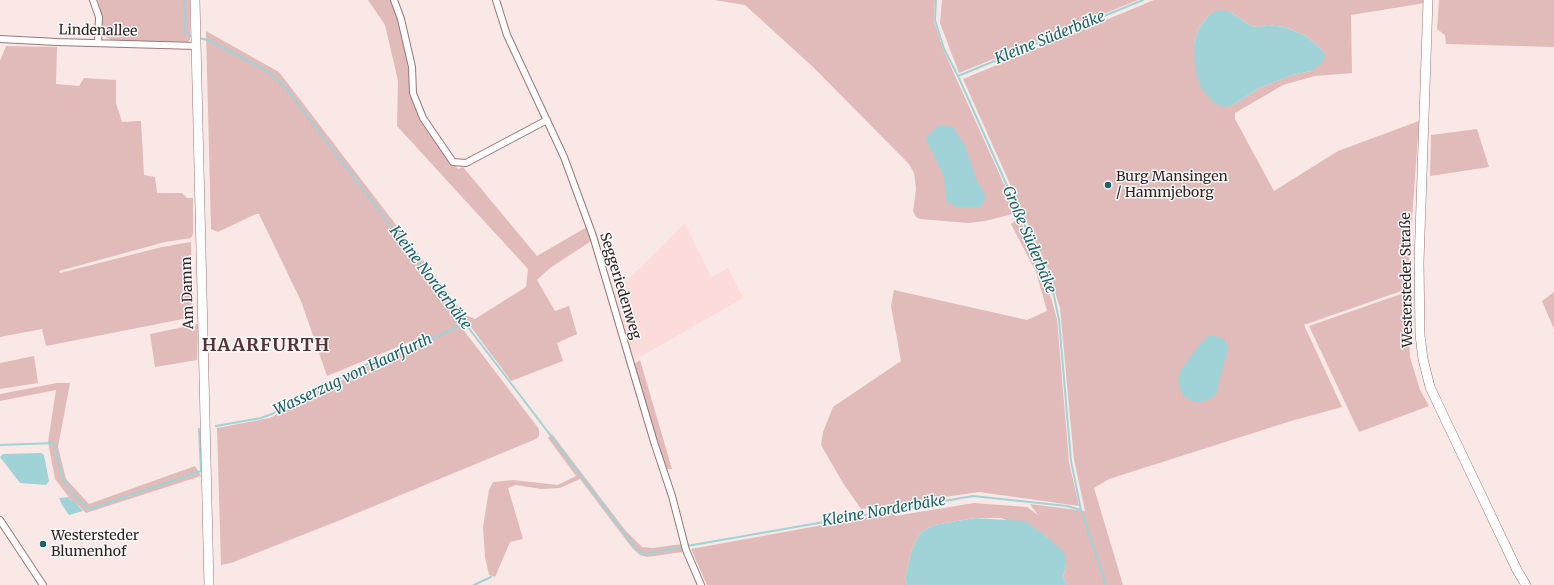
<!DOCTYPE html>
<meta charset="utf-8">
<style>
body{margin:0}
canvas{display:block;background:#f9e8e6}
</style>
<canvas width="1554" height="585"></canvas>
<script>
const ctx = document.querySelector('canvas').getContext('2d');
ctx.lineJoin = 'round';
function fillPath(path, color) { ctx.fillStyle = color; ctx.fill(path, 'evenodd'); }
const poly = rows => new Path2D(rows.map(r => 'M' + r).join(''));
function stroke(path, color, width, dash) { ctx.strokeStyle = color; ctx.lineWidth = width; ctx.lineCap = dash ? 'butt' : 'round'; ctx.setLineDash(dash || []); ctx.stroke(path); }
function label(font, color, halo, rows, align = 'center') {
  ctx.font = font + ' Merriweather,serif'; ctx.lineWidth = 3; ctx.setLineDash([]); ctx.textBaseline = 'middle'; ctx.strokeStyle = halo; ctx.fillStyle = color; for (const [text, x, y, turn = 0] of rows) {
    ctx.save(); ctx.translate(x, y); ctx.rotate((+turn || 0) * Math.PI / 180); ctx.textAlign = isNaN(turn) ? turn : align; if (halo) ctx.strokeText(text, 0, 0); ctx.fillText(text, 0, 0); ctx.restore();
  }
}
fillPath(poly([
 [685,223,711,277,728,268,743,298,633,361,613,294]
]), '#fbdcda');
fillPath(poly([
 [98,0,190,0,190,40,187,42,112,41,110,39,102,36,102,17],
 [368,0,392,0,404,44,413,96,432,135,458,169,463,167,537,256,587,227,591,241,550,268,537,280,555,311,569,306,577,334,557,343,563,361,511,381,471,327,462,328,539,429,539,436,536,439,338,521,231,563,221,565,217,428,270,418,317,391,331,387,355,372,397,353,427,342,424,336,327,376,301,301,259,214,256,214,218,232,211,229,206,31,279,72,465,315,475,319,526,287,528,269,397,126,398,81,385,25],
 [714,0,935,0,934,21,943,49,1017,213,985,221,968,223,920,219,916,217,913,211,916,189,914,173,909,164,813,67,745,5],
 [942,0,1138,0,959,73,940,23],
 [1154,0,1425,0,1425,3,1351,15,1352,73,1315,76,1283,85,1235,113,1235,119,1274,191,1338,151,1419,121,1407,289,1304,325,1342,407,1291,421,1109,479,1094,488,1123,585,1067,585,1063,577,1066,565,1047,537,1036,530,1001,518,975,518,934,525,920,533,912,549,905,578,907,585,707,585,691,549,894,512,895,516,974,503,1027,507,1038,515,1030,504,1085,511,1074,460,1060,308,1048,269,963,79],
 [1230,12,1251,26,1258,27,1267,25,1285,27,1306,36,1321,49,1311,71,1292,75,1259,88,1231,106,1194,44,1199,27,1209,15],
 [1439,0,1554,0,1554,47,1446,44,1445,35,1437,29],
 [6,46,57,47,56,84,79,86,84,78,116,80,116,103,122,122,141,121,144,175,155,177,157,193,182,193,187,198,193,198,193,234,191,238,165,242,59,271,60,273,162,247,191,242,193,317,46,346,42,329,0,337,0,61],
 [1477,129,1489,167,1430,176,1431,135],
 [1019,218,1044,273,1057,319,1069,462,1079,506,979,492,861,509,843,483,821,445,823,432,833,407,901,361,891,306,894,290,1027,320,1047,311,1036,272,1011,224],
 [1407,292,1410,357,1420,390,1429,406,1359,432,1309,326],
 [1554,292,1554,329,1542,301],
 [198,324,197,360,155,367,150,334],
 [34,356,38,383,0,389,0,363],
 [640,360,672,469,665,469,633,365],
 [57,383,70,383,58,447,66,479,89,504,195,466,201,476,86,513,78,505,71,500,55,479,48,442,56,390,0,401,0,394],
 [552,434,625,530,642,547,653,548,682,544,683,552,647,557,640,555,633,549,580,479,560,488,541,489,516,485,508,488,523,539,510,542,495,577,489,575,485,557,483,527,489,490,493,482,513,480,558,485,576,476,548,438]
]), '#e0bbb9');
fillPath(poly([
 [1219,10,1230,12,1251,26,1258,27,1267,25,1285,27,1306,36,1321,49,1325,56,1321,64,1311,71,1292,75,1259,88,1231,106,1222,107,1213,102,1201,88,1195,71,1194,44,1199,27,1209,15],
 [939,125,953,127,965,146,976,179,986,197,980,207,957,207,946,202,944,177,925,138],
 [1213,335,1224,339,1227,345,1227,353,1218,384,1218,390,1214,396,1207,400,1200,402,1191,401,1182,394,1178,380,1180,371,1200,344,1208,336],
 [41,453,44,455,49,481,46,485,20,483,0,457,3,454],
 [69,497,70,500,74,501,83,511,69,515,62,505,59,498],
 [975,518,1025,521,1047,537,1064,552,1066,565,1063,577,1067,585,907,585,905,578,912,549,920,533,934,525]
]), '#a0d3d7');
stroke(poly([
 [184,0,185,32,192,37],
 [936,0,935,20,944,49,958,76,1046,273,1054,296,1059,320,1071,461,1081,510,1106,585],
 [198,38,208,40,267,71,284,86,529,407,637,550,644,554,682,547],
 [958,76,1143,0],
 [216,426,261,418,272,414,294,401,333,382,353,371,391,353,442,334,465,323],
 [0,445,54,443,62,477,73,494,89,509,201,471,199,429],
 [687,546,973,496,1067,506,1081,510],
 [474,585,491,577]
]), '#a0d3d7', 2);
const minor = poly([
 [93,0,99,17,98,43],
 [394,0,401,19,412,67,413,93,423,118,453,162,466,163,547,120],
 [496,0,507,35,564,157,593,236,654,442,672,496,686,550,701,585],
 [0,39,57,42,196,46],
 [0,520,43,585]
]);
const secondary = poly([
 [195,0,209,585],
 [1428,0,1419,262,1420,335,1423,359,1430,387,1445,419,1517,570,1526,585]
]);
stroke(minor, '#9c7674', 8);
stroke(secondary, '#9c7674', 10);
stroke(minor, '#fff', 6);
stroke(secondary, '#fff', 9);
for (const [x, y, r, color] of [
 [1108,185,4,"#18666c"],
 [43,544,4,"#18666c"]
]) { const dot = new Path2D(); dot.arc(x, y, r, 0, 2 * Math.PI); ctx.fillStyle = color; ctx.fill(dot); stroke(dot, '#fafafa', 1.5); }
label('14px', '#2e1f1e', '#fafafa', [
 ["Lindenallee",98,31,1],
 ["Westersteder Straße",1407,280,-91],
 ["Seggeriedenweg",620,286,73],
 ["Am Damm",188,293,-92]
]);
label('14px', '#2e1f1e', '#fafafa', [
 ["Burg Mansingen",1116,177],
 ["/ Hammjeborg",1116,193],
 ["Westersteder",51,536],
 ["Blumenhof",51,552]
], 'left');
label('italic 15px', '#1c6065', '#fafafa', [
 ["Kleine Süderbäke",1050,38,-22],
 ["Große Süderbäke",1029,240,67],
 ["Kleine Norderbäke",430,278,53],
 ["Wasserzug von Haarfurth",353,375,-25],
 ["Kleine Norderbäke",884,511,-10]
]);
ctx.letterSpacing = '1px';
label('bold 18px', '#543332', '#fafafa', [
 ["HAARFURTH",266,346]
]);
ctx.letterSpacing = '0px';
</script>
